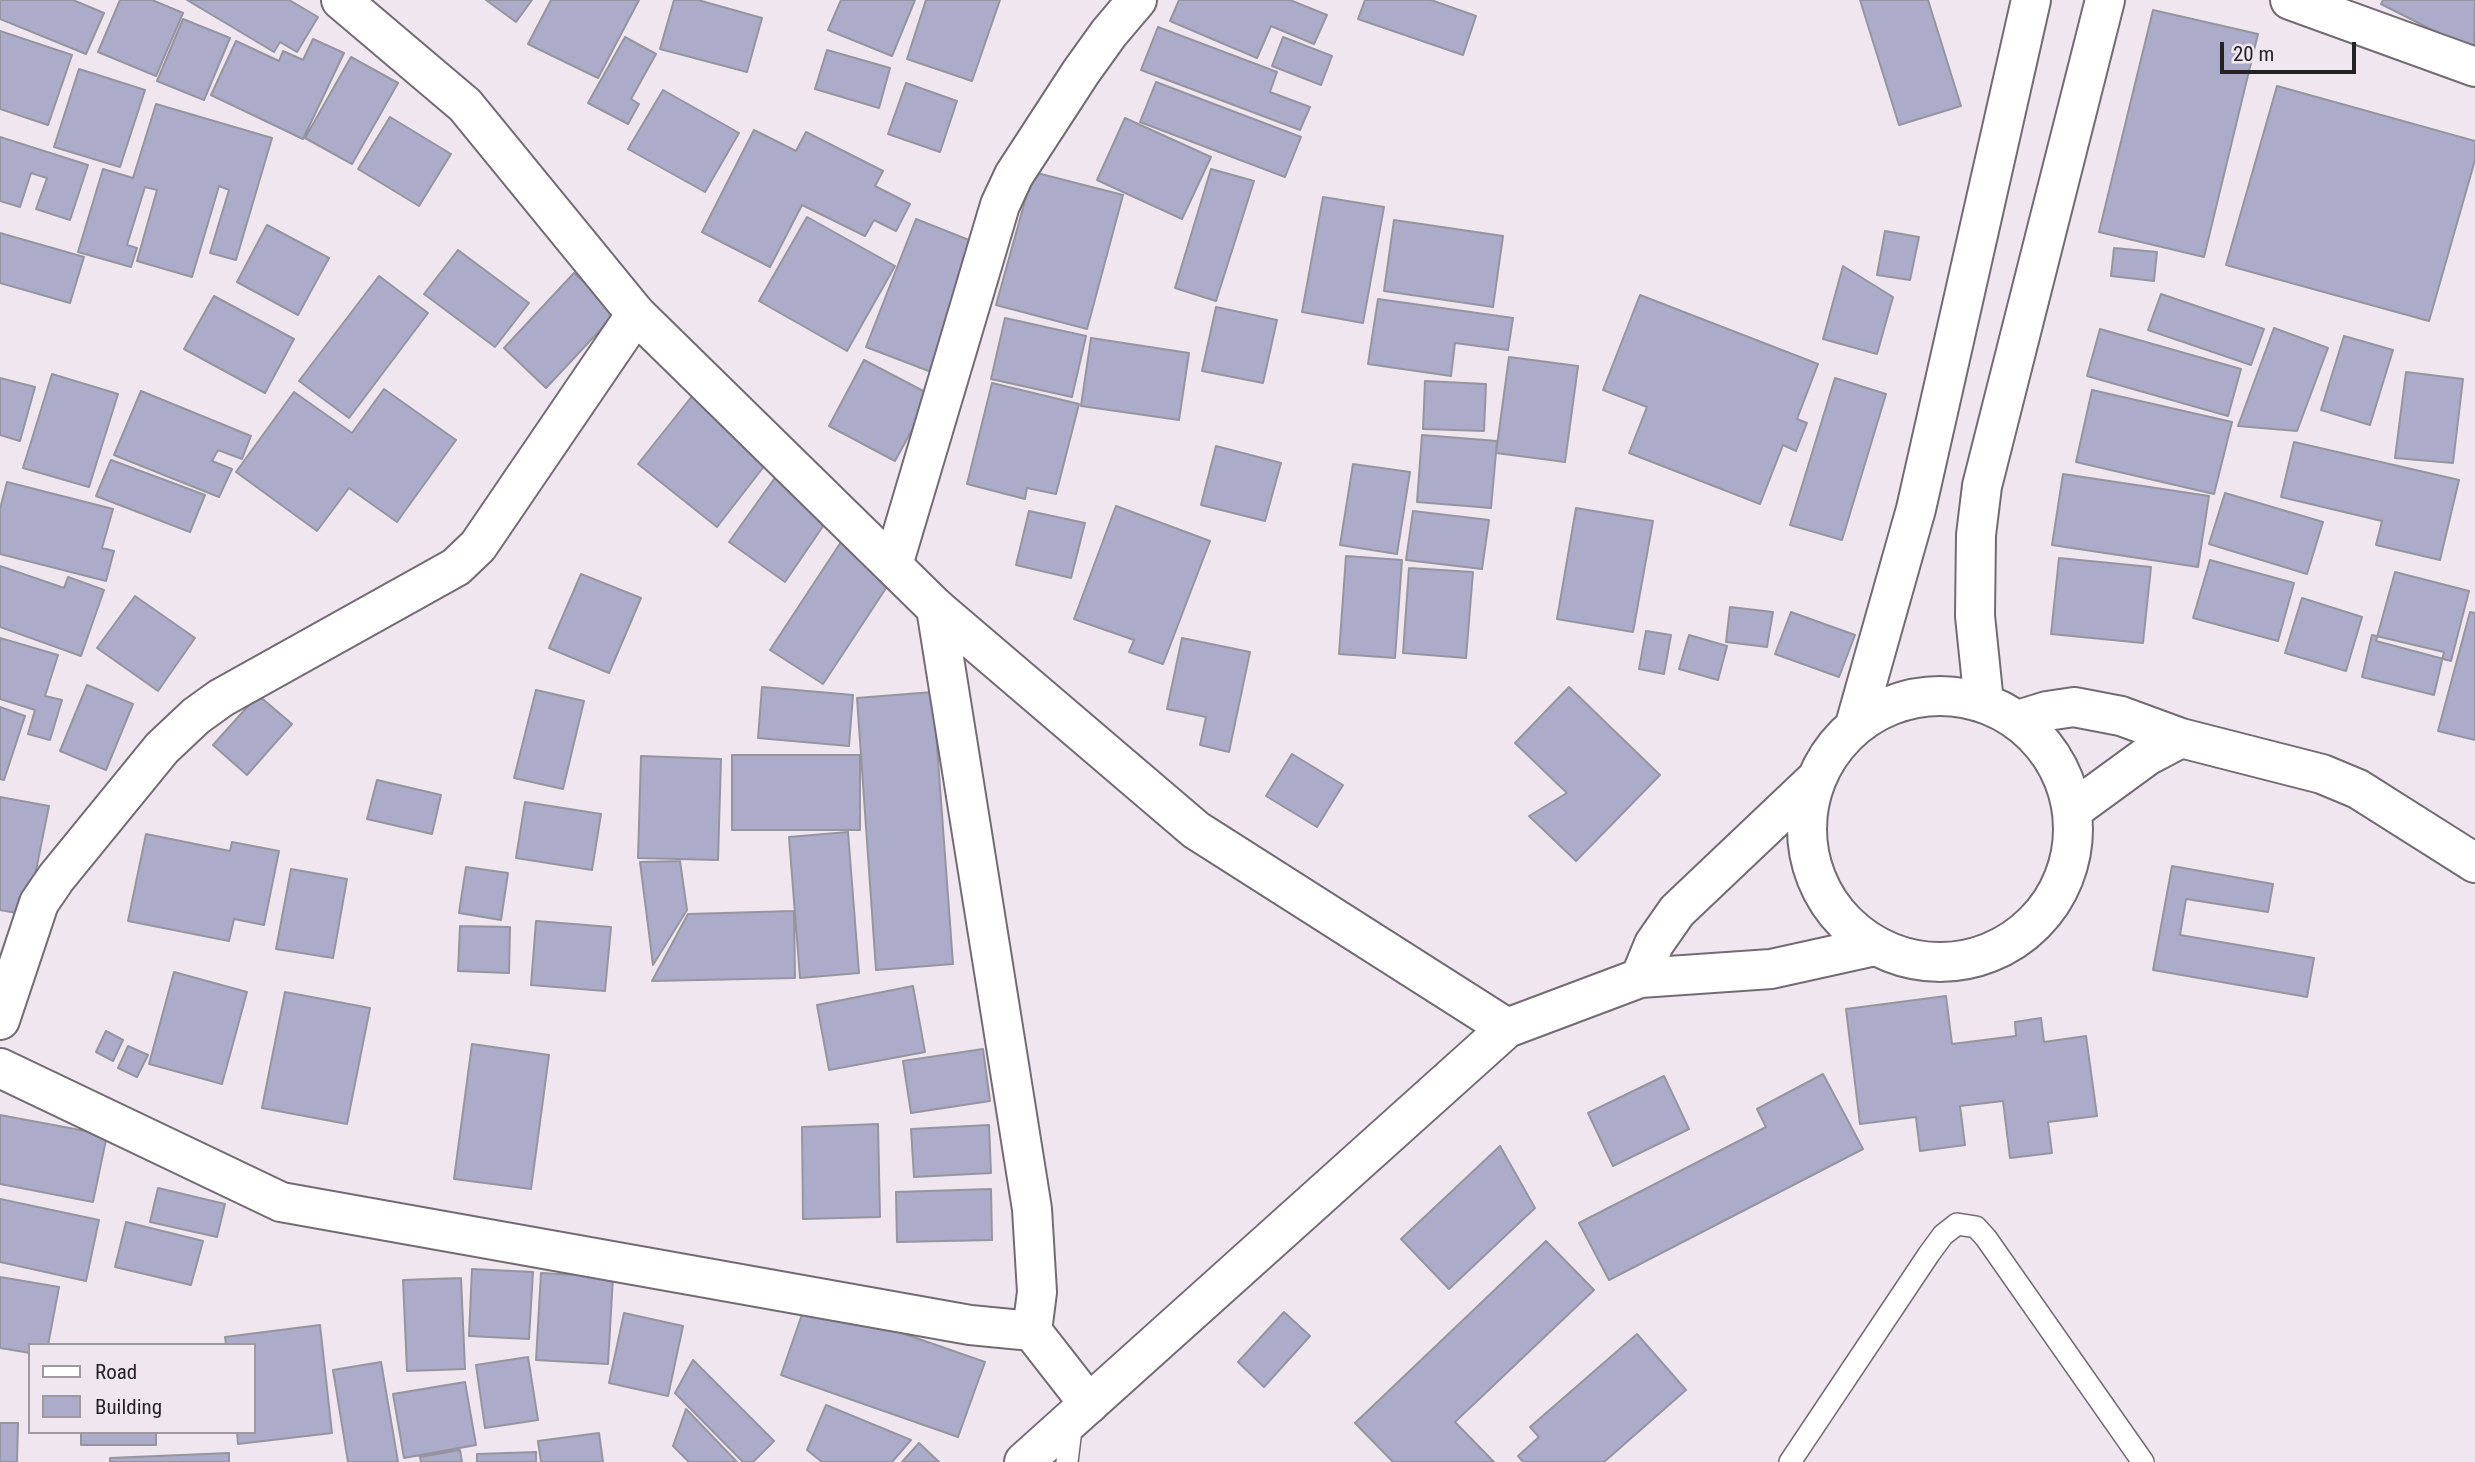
<!DOCTYPE html>
<style>
body{margin:0}
#map{position:relative;width:2475px;height:1462px;overflow:hidden;background:#efe6f0;font-family:"Roboto Condensed",sans-serif}
canvas{display:block}
.legend{position:absolute;left:28px;top:1343px;width:228px;height:91px;box-sizing:border-box;background:#efe6f0;border:2px solid #9e989f;margin:0;padding:9px 12px;list-style:none;font-size:21px;color:#252225}
.legend li{display:flex;align-items:center;gap:14px;height:35px}
.legend b{width:35px;border:2px solid #9e989f}
.scale{position:absolute;left:2220px;top:42px;width:136px;height:32px;box-sizing:border-box;border:4px solid #252225;border-top:0;padding-left:9px;font-size:21px;line-height:24px;white-space:nowrap;color:#252225;-webkit-text-stroke:5px #efe6f0;paint-order:stroke}
</style>
<div id="map">
<canvas width="2475" height="1462"></canvas>
<ul class="legend">
<li><b style="height:9px;background:#fff"></b>Road</li>
<li><b style="height:19px;background:#adabca"></b>Building</li>
</ul>
<div class="scale">20 m</div>
</div>
<script>
const ctx = document.querySelector('canvas').getContext('2d');
ctx.lineJoin = 'round';
function fillPath(path, color) { ctx.fillStyle = color; ctx.fill(path, 'evenodd'); }
const poly = rows => new Path2D(rows.map(r => 'M' + r).join(''));
function stroke(path, color, width, dash) { ctx.strokeStyle = color; ctx.lineWidth = width; ctx.lineCap = dash ? 'butt' : 'round'; ctx.setLineDash(dash || []); ctx.stroke(path); }
const building = poly([
 [0,0,73,0,104,13,86,54,0,19,0,0],
 [120,0,152,0,183,13,156,76,98,52,120,0],
 [187,0,289,0,318,17,297,52,280,42,274,52,187,0],
 [486,0,532,0,516,22,486,0],
 [551,0,639,0,598,78,528,44,551,0],
 [674,0,698,0,762,18,747,72,660,49,674,0],
 [841,0,915,0,892,56,828,30,841,0],
 [926,0,1000,0,972,81,907,59,926,0],
 [1179,0,1290,0,1327,15,1314,44,1271,26,1257,58,1170,21,1179,0],
 [1365,0,1431,0,1476,16,1463,55,1358,19,1365,0],
 [1860,0,1928,0,1961,106,1899,125,1860,0],
 [2383,0,2475,0,2474,51,2381,4,2383,0],
 [2153,10,2258,34,2204,257,2099,232,2153,10],
 [183,19,230,38,204,100,157,81,183,19],
 [1158,27,1277,72,1270,92,1310,107,1300,130,1141,70,1158,27],
 [0,31,72,55,48,125,0,109,0,31],
 [625,37,656,54,631,99,639,104,628,124,588,103,625,37],
 [1283,37,1332,56,1321,85,1272,66,1283,37],
 [313,39,344,53,303,139,211,95,236,41,279,61,283,51,303,60,313,39],
 [827,50,890,68,879,108,815,89,827,50],
 [351,57,398,83,352,164,305,138,351,57],
 [79,69,145,90,120,167,54,147,79,69],
 [1156,82,1301,137,1285,177,1140,122,1156,82],
 [906,83,957,101,940,152,888,134,906,83],
 [2277,86,2475,141,2475,160,2429,321,2226,265,2277,86],
 [663,90,739,133,705,192,628,149,663,90],
 [156,104,272,138,236,260,210,253,229,190,219,186,192,277,137,261,157,190,145,187,127,245,137,248,131,267,78,252,103,169,133,178,156,104],
 [390,117,451,154,419,206,358,169,390,117],
 [1125,118,1211,157,1182,219,1097,180,1125,118],
 [754,130,796,151,806,132,883,171,875,186,910,204,896,231,874,220,865,236,802,205,770,267,702,232,754,130],
 [0,137,88,165,70,220,36,209,47,178,31,173,20,207,0,201,0,137],
 [1211,169,1254,181,1216,301,1175,288,1211,169],
 [1033,172,1123,195,1087,329,996,305,1033,172],
 [1323,197,1384,207,1363,323,1302,312,1323,197],
 [807,217,895,266,847,351,759,301,807,217],
 [916,219,984,246,934,373,866,347,916,219],
 [1394,220,1503,236,1493,307,1384,291,1394,220],
 [267,225,329,258,298,315,237,282,267,225],
 [1885,231,1919,237,1910,280,1877,275,1885,231],
 [0,233,84,257,70,303,0,283,0,233],
 [2114,248,2157,252,2154,281,2111,276,2114,248],
 [458,250,529,303,495,347,424,294,458,250],
 [1843,266,1893,297,1877,354,1823,339,1843,266],
 [574,273,617,312,546,388,504,348,574,273],
 [379,276,428,313,349,418,299,381,379,276],
 [2161,294,2264,329,2251,365,2148,330,2161,294],
 [1640,295,1818,364,1797,419,1807,423,1796,451,1783,445,1760,504,1629,453,1647,407,1603,390,1640,295],
 [214,296,294,339,265,393,184,349,214,296],
 [1378,299,1513,318,1508,350,1455,343,1451,376,1368,364,1378,299],
 [1216,307,1277,320,1263,383,1202,371,1216,307],
 [1005,318,1086,336,1072,397,991,379,1005,318],
 [2274,328,2328,348,2297,431,2238,426,2274,328],
 [2100,329,2241,369,2228,416,2087,376,2100,329],
 [2344,336,2393,350,2370,425,2321,410,2344,336],
 [1091,338,1189,353,1179,420,1081,406,1091,338],
 [1509,357,1578,366,1565,462,1496,453,1509,357],
 [864,360,931,395,895,461,829,426,864,360],
 [2406,372,2463,379,2453,463,2395,458,2406,372],
 [52,374,118,394,89,487,23,468,52,374],
 [0,378,35,387,20,441,0,435,0,378],
 [1835,378,1886,394,1842,540,1790,525,1835,378],
 [1425,381,1486,384,1484,431,1423,429,1425,381],
 [992,383,1079,404,1056,494,1027,488,1025,499,967,484,992,383],
 [384,389,456,440,397,522,349,488,317,531,236,472,294,392,352,433,384,389],
 [2092,390,2232,422,2214,494,2076,462,2092,390],
 [141,391,251,436,242,459,218,450,212,461,232,469,219,497,114,455,141,391],
 [693,395,772,456,717,527,638,464,693,395],
 [1422,435,1497,441,1491,508,1417,502,1422,435],
 [2294,442,2459,480,2440,560,2376,545,2382,521,2281,497,2294,442],
 [1216,446,1281,463,1265,521,1201,505,1216,446],
 [111,460,205,495,190,532,96,496,111,460],
 [1353,464,1410,472,1397,554,1340,545,1353,464],
 [2063,474,2209,496,2198,567,2052,545,2063,474],
 [777,475,832,513,785,582,729,542,777,475],
 [7,482,113,509,102,548,114,551,106,581,0,554,0,509,7,482],
 [2225,493,2323,522,2307,574,2209,544,2225,493],
 [1116,506,1210,541,1163,664,1129,652,1134,640,1074,619,1116,506],
 [1576,508,1653,521,1633,632,1557,619,1576,508],
 [1029,511,1085,523,1071,578,1016,565,1029,511],
 [1413,511,1489,520,1482,569,1406,560,1413,511],
 [841,542,894,576,823,684,770,650,841,542],
 [1346,556,1402,560,1395,658,1339,654,1346,556],
 [2059,558,2151,567,2143,643,2051,634,2059,558],
 [2210,560,2294,583,2278,641,2193,618,2210,560],
 [0,566,64,588,68,577,104,590,81,656,0,627,0,566],
 [1409,568,1473,572,1466,658,1403,653,1409,568],
 [2395,572,2469,591,2451,661,2376,641,2395,572],
 [581,574,641,598,609,673,549,648,581,574],
 [135,596,195,638,158,691,97,648,135,596],
 [2302,598,2362,617,2346,671,2285,653,2302,598],
 [1730,607,1773,612,1767,647,1726,642,1730,607],
 [1791,612,1855,635,1839,677,1775,654,1791,612],
 [2470,612,2475,613,2475,740,2438,731,2470,612],
 [1646,631,1671,635,1664,674,1639,669,1646,631],
 [1689,635,1727,646,1718,680,1679,669,1689,635],
 [2372,635,2444,652,2434,695,2362,677,2372,635],
 [0,638,58,655,45,696,62,700,50,740,28,734,35,710,0,699,0,638],
 [1182,638,1250,652,1229,752,1200,745,1206,717,1167,709,1182,638],
 [87,685,133,704,106,770,60,751,87,685],
 [762,687,853,695,849,746,758,738,762,687],
 [1569,687,1660,775,1576,861,1529,816,1567,793,1515,743,1569,687],
 [536,690,584,701,563,789,514,778,536,690],
 [933,692,953,964,876,970,857,698,933,692],
 [258,695,292,724,247,775,213,745,258,695],
 [0,707,25,716,4,780,0,779,0,707],
 [1292,754,1343,785,1317,827,1266,796,1292,754],
 [732,755,860,755,860,830,732,830,732,755],
 [641,756,721,759,718,860,638,858,641,756],
 [377,780,441,795,432,834,367,819,377,780],
 [0,797,49,806,27,915,0,910,0,797],
 [525,802,601,814,592,870,516,858,525,802],
 [848,832,859,973,800,978,789,837,848,832],
 [146,834,230,851,232,842,279,851,264,925,234,919,229,941,128,921,146,834],
 [680,861,687,910,653,965,640,862,680,861],
 [2172,866,2273,884,2268,912,2186,899,2180,935,2314,958,2307,997,2153,970,2172,866],
 [466,867,508,873,501,920,459,913,466,867],
 [291,869,347,879,333,958,276,949,291,869],
 [794,911,795,978,652,981,688,914,794,911],
 [536,921,611,927,605,991,531,985,536,921],
 [460,926,510,927,509,973,458,971,460,926],
 [174,972,247,992,222,1084,149,1064,174,972],
 [913,986,925,1052,829,1070,817,1005,913,986],
 [285,992,370,1008,347,1124,262,1108,285,992],
 [1946,996,1952,1044,2016,1036,2015,1022,2041,1018,2044,1042,2086,1036,2097,1116,2048,1122,2052,1153,2010,1158,2003,1101,1960,1106,1965,1145,1920,1151,1916,1117,1860,1124,1846,1009,1946,996],
 [106,1031,123,1040,113,1061,96,1052,106,1031],
 [472,1044,549,1055,531,1189,454,1179,472,1044],
 [128,1046,148,1055,137,1077,118,1068,128,1046],
 [983,1049,990,1101,911,1113,903,1061,983,1049],
 [1823,1074,1863,1149,1609,1280,1579,1223,1766,1127,1757,1109,1823,1074],
 [1664,1076,1689,1129,1613,1166,1588,1113,1664,1076],
 [0,1115,107,1135,93,1202,0,1184,0,1115],
 [878,1124,880,1217,803,1219,802,1127,878,1124],
 [989,1125,991,1173,914,1177,911,1129,989,1125],
 [1500,1146,1535,1208,1449,1289,1401,1239,1500,1146],
 [158,1188,225,1204,217,1237,150,1222,158,1188],
 [991,1189,992,1240,897,1242,896,1192,991,1189],
 [0,1199,99,1220,86,1281,0,1262,0,1199],
 [126,1222,203,1241,191,1285,115,1267,126,1222],
 [1546,1241,1594,1290,1455,1422,1494,1462,1393,1462,1355,1423,1546,1241],
 [472,1269,533,1272,529,1339,469,1336,472,1269],
 [541,1273,613,1277,608,1364,536,1360,541,1273],
 [0,1277,59,1287,48,1345,30,1345,30,1353,0,1348,0,1277],
 [461,1278,465,1369,407,1371,403,1280,461,1278],
 [807,1300,985,1362,958,1437,781,1375,807,1300],
 [1284,1312,1310,1336,1264,1387,1238,1362,1284,1312],
 [624,1313,683,1326,668,1396,609,1383,624,1313],
 [320,1325,332,1433,238,1444,237,1432,254,1432,254,1345,226,1345,225,1337,320,1325],
 [1637,1334,1686,1390,1604,1462,1523,1462,1518,1456,1539,1437,1530,1427,1637,1334],
 [528,1357,538,1420,485,1428,476,1365,528,1357],
 [693,1360,774,1441,753,1462,743,1462,675,1393,693,1360],
 [381,1362,398,1462,348,1462,333,1370,381,1362],
 [465,1382,476,1445,404,1458,393,1394,465,1382],
 [826,1405,911,1440,892,1462,822,1462,807,1450,826,1405],
 [686,1409,737,1462,689,1462,673,1446,686,1409],
 [0,1423,18,1423,17,1462,0,1462,0,1423],
 [81,1432,156,1432,156,1445,81,1445,81,1432],
 [599,1433,603,1462,541,1462,538,1441,599,1433],
 [919,1443,939,1462,902,1462,919,1443],
 [460,1450,462,1462,421,1462,420,1457,460,1450],
 [536,1452,536,1462,477,1462,477,1454,536,1452],
 [229,1453,229,1462,110,1462,110,1458,229,1453]
]);
fillPath(building, '#adabca');
stroke(building, '#9595a0', 2);
const lane = poly([
 [1067,1462,1072,1421],
 [1790,1462,1929,1254,1943,1235,1957,1224,1976,1227,1986,1238,2143,1462]
]);
const street = poly([
 [2290,0,2475,67],
 [893,565,1000,205,1014,175,1081,72,1109,33,1137,0],
 [936,608,1032,1209,1037,1292,1032,1331],
 [0,1020,39,903,56,878,162,748,196,716,221,698,456,567,478,546,636,314],
 [0,1068,281,1202,970,1325,1032,1331,1089,1404]
]);
const secondary = poly([
 [341,0,465,105,636,314,936,608,1196,830,1507,1028],
 '1807 829a133 133 0 1 1 266 0a133 133 0 1 1-266 0Z',
 [1984,703,1975,616,1976,535,1982,486,2105,0],
 [2018,720,2047,711,2074,707,2121,716,2181,738,2322,774,2358,789,2475,863],
 [1855,725,1916,509,2031,0],
 [2073,810,2147,756,2181,738],
 [1640,978,1654,944,1677,911,1814,781],
 [1024,1462,1507,1028,1640,978,1771,969,1875,946]
]);
stroke(lane, '#736b74', 24);
stroke(street, '#736b74', 42);
stroke(secondary, '#736b74', 42);
stroke(lane, '#fff', 21);
stroke(street, '#fff', 38);
stroke(secondary, '#fff', 38);
</script>
